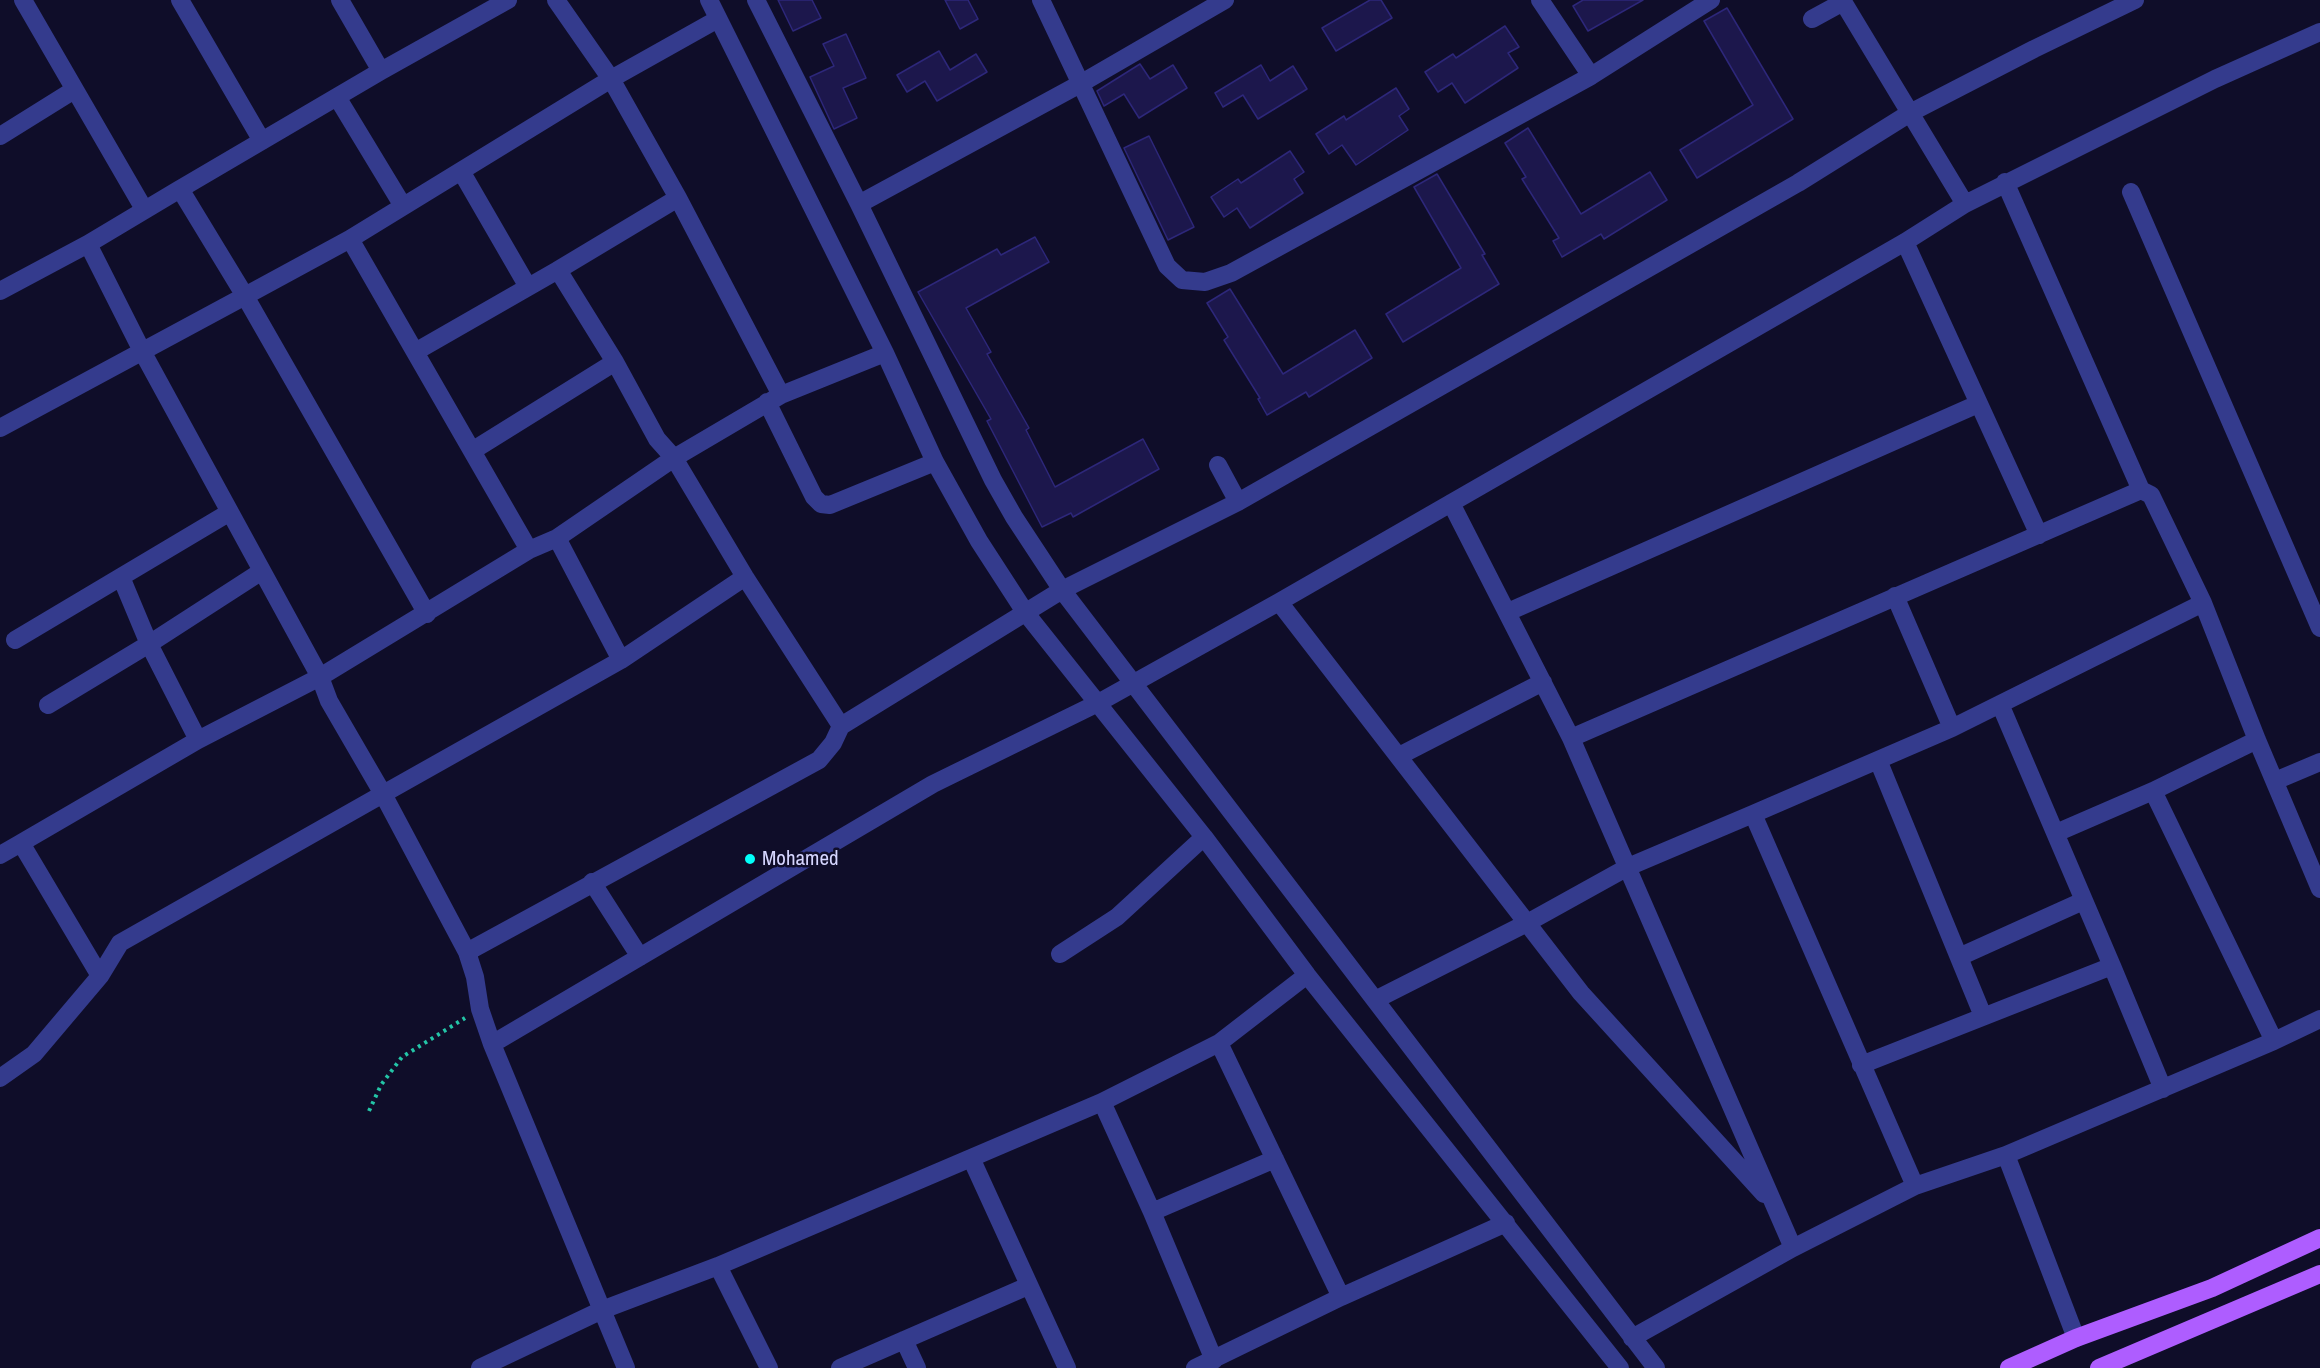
<!DOCTYPE html>
<style>
body{margin:0}
canvas{display:block;background:#0f0d29}
</style>
<canvas width="2320" height="1368"></canvas>
<script>
const ctx = document.querySelector('canvas').getContext('2d');
ctx.lineJoin = 'round';
function fillPath(path, color) { ctx.fillStyle = color; ctx.fill(path, 'evenodd'); }
const poly = rows => new Path2D(rows.map(r => 'M' + r).join(''));
function stroke(path, color, width, dash) { ctx.strokeStyle = color; ctx.lineWidth = width; ctx.lineCap = dash ? 'butt' : 'round'; ctx.setLineDash(dash || []); ctx.stroke(path); }
function label(font, color, halo, rows, align = 'center') {
  ctx.font = font + ' "Archivo Narrow",sans-serif'; ctx.lineWidth = 5; ctx.setLineDash([]); ctx.textBaseline = 'middle'; ctx.strokeStyle = halo; ctx.fillStyle = color; for (const [text, x, y, turn = 0] of rows) {
    ctx.save(); ctx.translate(x, y); ctx.rotate((+turn || 0) * Math.PI / 180); ctx.textAlign = isNaN(turn) ? turn : align; if (halo) ctx.strokeText(text, 0, 0); ctx.fillText(text, 0, 0); ctx.restore();
  }
}
const building = poly([
 [778,0,812,0,821,18,793,31,778,0],
 [945,0,968,0,978,19,960,29,945,0],
 [1370,0,1381,0,1392,18,1336,51,1322,28,1370,0],
 [1583,0,1643,0,1588,31,1573,6,1583,0],
 [1727,8,1793,119,1697,178,1680,150,1753,105,1704,21,1727,8],
 [1505,26,1519,47,1508,53,1518,68,1465,103,1452,83,1438,92,1425,72,1453,54,1456,58,1505,26],
 [846,34,866,78,843,88,857,118,834,129,810,77,834,66,823,44,846,34],
 [939,51,950,70,976,54,987,72,937,101,925,81,907,92,897,75,939,51],
 [1140,64,1150,79,1173,65,1187,88,1139,118,1124,94,1104,106,1097,91,1140,64],
 [1261,65,1270,81,1293,66,1307,89,1258,119,1243,95,1223,107,1215,93,1261,65],
 [1396,88,1409,109,1399,116,1408,130,1356,165,1342,145,1329,154,1316,134,1344,116,1346,120,1396,88],
 [1528,128,1581,214,1650,172,1667,200,1604,239,1601,234,1562,257,1553,241,1559,238,1522,179,1526,177,1505,143,1528,128],
 [1149,136,1194,227,1168,240,1124,148,1149,136],
 [1290,151,1304,172,1294,179,1303,193,1250,228,1237,208,1224,217,1211,197,1238,179,1241,183,1290,151],
 [1437,174,1485,254,1482,255,1499,284,1403,342,1386,314,1461,268,1414,187,1437,174],
 [1035,237,1049,262,966,308,991,352,987,354,1029,428,1026,430,1055,487,1143,439,1159,469,1073,517,1071,513,1042,527,987,421,991,419,918,292,997,249,1001,255,1035,237],
 [1230,289,1283,374,1355,330,1372,358,1309,397,1306,392,1267,415,1258,399,1260,398,1224,340,1228,337,1207,303,1230,289]
]);
fillPath(building, '#1c174c');
stroke(building, '#2d277a', 1.5);
stroke(poly([
 [369,1111,381,1085,402,1057,465,1018]
]), '#23c5a7', 4, [3, 4.5]);
stroke(poly([
 [23,0,144,209],
 [180,0,262,141],
 [340,0,381,71],
 [709,0,885,353,935,462,979,541,1025,612,1204,837,1307,975,1620,1368],
 [756,0,859,204,993,480,1014,517,1062,590,1656,1368],
 [1041,0,1167,266,1182,280,1205,282,1231,273,1591,76,1711,0],
 [1540,0,1591,76],
 [1842,0,1965,204],
 [718,19,611,79,678,198,781,395,674,458,745,577,841,726],
 [1812,19,1843,2],
 [337,97,403,206],
 [0,136,74,90],
 [461,171,528,287],
 [2005,182,2141,490],
 [180,189,381,71,508,0],
 [2131,192,2320,628],
 [859,204,1080,84,1225,0],
 [350,239,529,550],
 [1905,242,2039,535],
 [0,291,88,244],
 [415,352,558,270],
 [781,395,885,353],
 [767,402,814,497,821,504,830,505,935,462],
 [0,428,245,296,427,614],
 [472,451,615,362],
 [1218,465,1238,502],
 [1451,503,1571,738],
 [121,577,149,644,198,740,320,677,142,351,88,244,180,189,245,296,350,239,611,79,556,0],
 [745,577,621,660,383,794,467,952,475,977,480,1009,492,1044,602,1310,718,1266,971,1158,1067,1368],
 [1895,596,1952,728],
 [1279,602,1581,993,1764,1194],
 [1508,612,1978,404],
 [15,640,230,512],
 [621,660,557,538,674,458,657,439,615,362,558,270,678,198],
 [2000,704,2112,966],
 [48,705,149,644,262,571],
 [1399,756,1543,682],
 [1878,760,1983,1016],
 [2275,781,2320,762],
 [2153,791,2274,1041],
 [2056,833,2153,791,2257,740],
 [0,855,21,843],
 [592,882,640,957],
 [467,952,819,760,833,743,841,726,1062,590,1238,502,1798,183,1910,113,2034,49,2135,0],
 [1060,954,1117,917,1204,837],
 [1959,957,2083,901],
 [100,976,21,843,198,740],
 [1375,1000,1527,923,1628,867,1753,814],
 [1219,1043,1341,1297],
 [492,1044,933,784,1098,703,1279,602,1905,242,1965,204,2215,79,2320,32],
 [1861,1065,2112,966,2163,1089],
 [0,1078,34,1054,100,976,120,943,383,794,329,701,320,677,529,550,557,538],
 [1102,1102,1152,1212,1275,1159],
 [2006,1155,2274,1041,2320,1019],
 [971,1158,1102,1102,1219,1043,1307,975],
 [1915,1186,1753,814,1952,728,2203,603],
 [1152,1212,1214,1360],
 [718,1266,769,1368],
 [1632,1338,1793,1248],
 [2076,1338,2006,1155,1915,1186,1793,1248,1571,738,2141,490,2151,495,2203,603,2257,740,2320,889],
 [904,1340,917,1368],
 [480,1368,602,1310,626,1368],
 [840,1368,1028,1286],
 [1195,1368,1341,1297,1506,1223]
]), '#343b8d', 18);
stroke(poly([
 [2009,1368,2076,1338,2212,1288,2320,1238],
 [2099,1368,2320,1274]
]), '#ae5dff', 18);
for (const [x, y, r, color] of [
 [750,859,6,"#02fff9"]
]) { const dot = new Path2D(); dot.arc(x, y, r, 0, 2 * Math.PI); ctx.fillStyle = color; ctx.fill(dot); stroke(dot, '#0f0d29', 2); }
label('21px', '#d6d6ff', '#0f0d29', [
 ["Mohamed",762,859]
], 'left');
</script>
